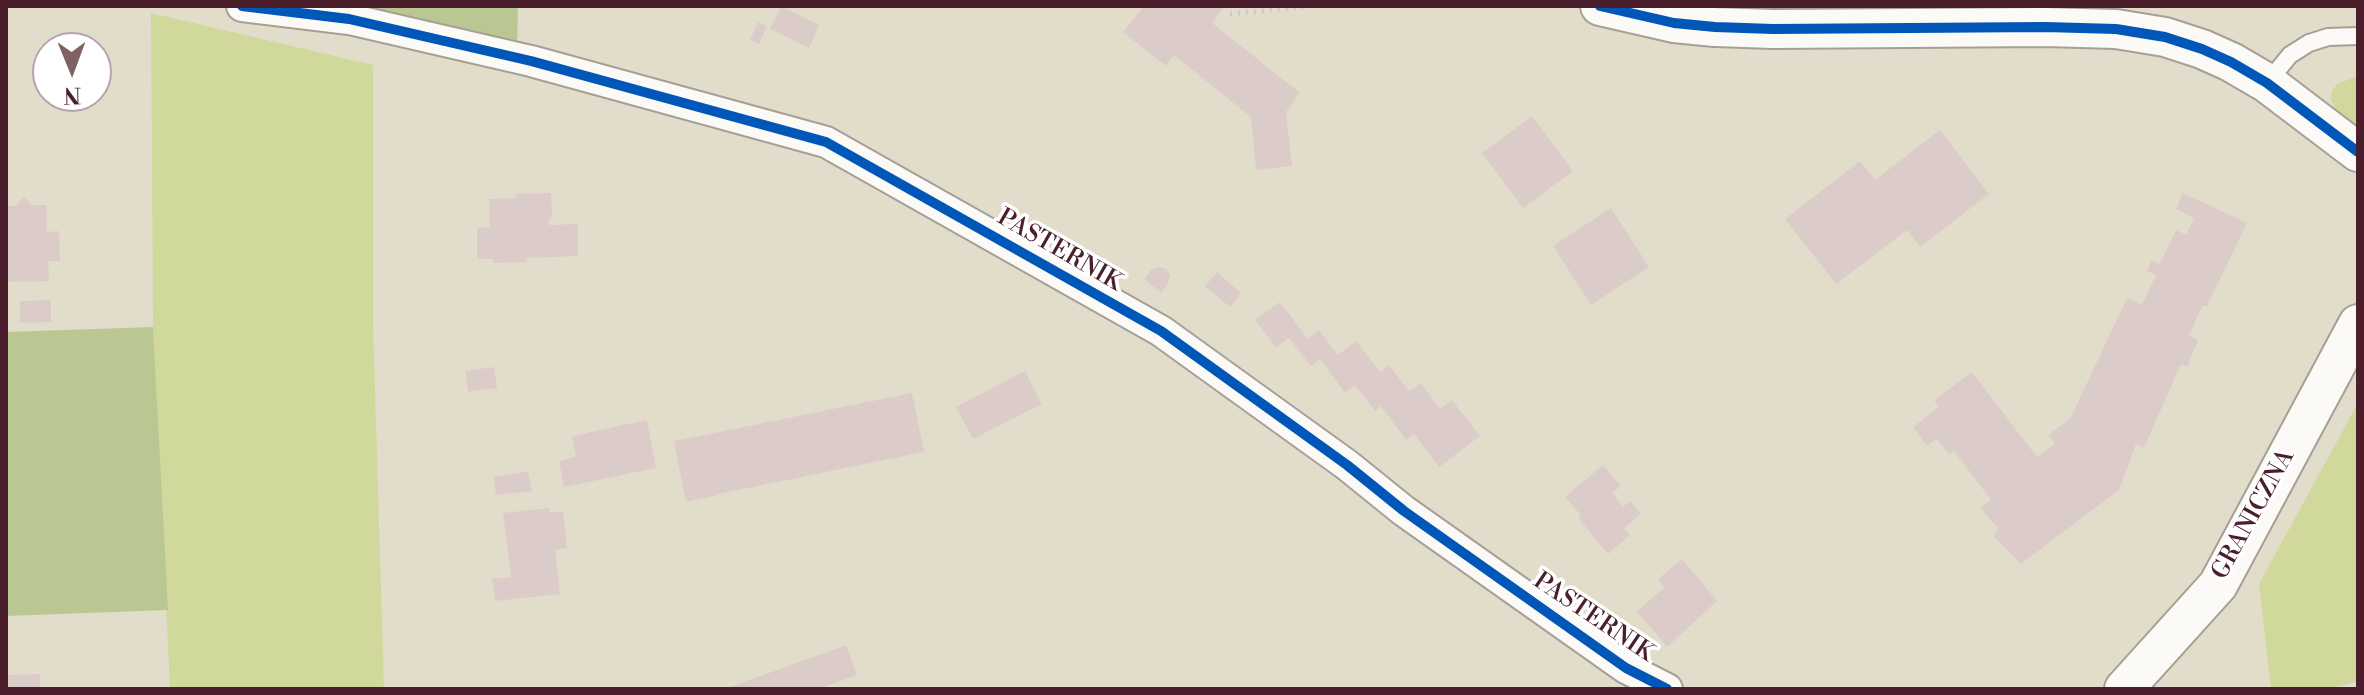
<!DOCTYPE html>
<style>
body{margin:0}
#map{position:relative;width:2364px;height:695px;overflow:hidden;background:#e2ddcb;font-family:"Libre Bodoni",serif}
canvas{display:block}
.frame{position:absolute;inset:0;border:8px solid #4a1f2b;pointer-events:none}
.north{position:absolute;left:32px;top:32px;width:80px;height:80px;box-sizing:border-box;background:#fff;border:2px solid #b7a5aa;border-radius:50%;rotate:179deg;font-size:22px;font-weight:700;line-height:32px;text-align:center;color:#4a1f2b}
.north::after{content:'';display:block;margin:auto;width:28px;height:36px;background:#7f6263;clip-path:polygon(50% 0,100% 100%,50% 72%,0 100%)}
</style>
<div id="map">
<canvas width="2364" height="695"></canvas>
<div class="frame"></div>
<div class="north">N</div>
</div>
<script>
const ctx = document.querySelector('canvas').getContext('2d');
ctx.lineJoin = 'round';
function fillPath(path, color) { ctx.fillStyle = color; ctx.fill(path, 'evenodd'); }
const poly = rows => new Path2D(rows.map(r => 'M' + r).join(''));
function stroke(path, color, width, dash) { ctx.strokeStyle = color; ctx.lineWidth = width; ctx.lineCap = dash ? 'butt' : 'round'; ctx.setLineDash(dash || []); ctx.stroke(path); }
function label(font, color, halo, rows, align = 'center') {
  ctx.font = font + ' "Libre Bodoni",serif'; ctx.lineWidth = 7; ctx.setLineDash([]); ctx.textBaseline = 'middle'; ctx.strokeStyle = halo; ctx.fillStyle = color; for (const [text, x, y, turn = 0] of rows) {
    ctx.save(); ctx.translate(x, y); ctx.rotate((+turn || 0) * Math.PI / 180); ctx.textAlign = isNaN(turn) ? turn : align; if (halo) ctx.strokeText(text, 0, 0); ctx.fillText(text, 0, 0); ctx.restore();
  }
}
fillPath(poly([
 [151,13,373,65,373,323,384,689,170,689,153,327],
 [2358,76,2358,127,2338,113,2331,100,2332,91,2337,84],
 [2358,403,2358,682,2325,689,2271,689,2259,584]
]), '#d1d89c');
fillPath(poly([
 [351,6,518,6,517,48],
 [153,327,168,610,6,616,6,332]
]), '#bac793');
fillPath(poly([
 [781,6,819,25,809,48,770,29],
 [1144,6,1225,6,1212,23,1300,93,1286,112,1292,166,1256,170,1251,117,1174,55,1166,66,1123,32],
 [758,22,767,26,759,44,750,40],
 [1532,116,1573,171,1523,208,1482,153],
 [1940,130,1989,194,1920,247,1907,230,1836,284,1785,219,1860,161,1875,180],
 [551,193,552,217,549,217,549,225,578,224,578,256,527,258,527,262,493,263,493,259,477,259,477,228,490,227,489,199,517,198,516,194],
 [2183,193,2247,223,2207,306,2202,306,2189,336,2198,340,2187,367,2181,364,2144,448,2136,444,2119,490,2021,564,1993,536,1998,528,1980,508,1991,500,1954,451,1949,455,1937,439,1927,446,1913,427,1939,407,1934,400,1972,372,2037,457,2055,444,2048,435,2070,419,2127,298,2142,305,2156,275,2147,271,2152,260,2160,264,2176,230,2186,235,2194,218,2176,209],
 [24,197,32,205,46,205,47,232,59,231,60,261,48,261,49,281,6,282,6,206,15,206],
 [1611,208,1649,267,1591,305,1553,246],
 [1159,267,1166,269,1170,276,1168,284,1161,293,1144,279,1151,270],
 [1217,272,1241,293,1230,307,1205,286],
 [51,300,51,322,20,323,20,301],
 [1280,302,1308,339,1319,330,1338,355,1356,341,1380,372,1389,365,1409,391,1421,383,1440,409,1452,400,1480,436,1439,467,1414,434,1406,440,1381,406,1375,411,1355,385,1345,393,1320,359,1311,366,1289,338,1276,347,1255,320],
 [494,367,497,388,468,392,465,371],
 [1025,371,1042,404,973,439,956,407],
 [912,393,924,452,718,494,718,495,686,502,674,441],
 [647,420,656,468,564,487,559,461,576,457,572,436],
 [1603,465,1621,486,1612,493,1623,507,1630,501,1641,514,1624,528,1630,535,1608,554,1578,518,1581,515,1565,497],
 [528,471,532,491,496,495,494,477],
 [549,508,549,513,563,511,567,548,555,550,560,594,495,601,492,579,511,577,503,513],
 [1682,559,1717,601,1667,647,1637,611,1664,588,1658,579],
 [846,645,857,675,818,689,725,689],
 [40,674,40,689,6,689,6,675]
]), '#dbccc9');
const service = poly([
 [2267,83,2290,55,2309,43,2328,37,2358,36]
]);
const minor = poly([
 [242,6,349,19,531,61,826,142,1161,331,1347,465,1404,511,1626,668,1667,689]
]);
const tertiary = poly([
 [1600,6,1674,23,1715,27,1773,29,2045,27,2116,29,2165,37,2202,49,2231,62,2267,83,2358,152],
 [2124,689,2218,585,2358,324]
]);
stroke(service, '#a79f96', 20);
stroke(minor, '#a79f96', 34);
stroke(tertiary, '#a79f96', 42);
stroke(poly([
 [1230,14,1312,6]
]), '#ccc8c5', 5, [2, 6]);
stroke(service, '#fbfaf7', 16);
stroke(minor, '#fbfaf7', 30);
stroke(tertiary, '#fbfaf7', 38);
stroke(poly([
 [242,6,349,19,531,61,826,142,1161,331,1347,465,1404,511,1626,668,1667,689],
 [1600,6,1674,23,1715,27,1773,29,2045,27,2116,29,2165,37,2202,49,2231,62,2267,83,2358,152]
]), '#0057b8', 10);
label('24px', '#4a1f2b', '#fff', [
 ["PASTERNIK",1059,251,30],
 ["GRANICZNA",2254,515,-61],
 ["PASTERNIK",1593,618,34]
]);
</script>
